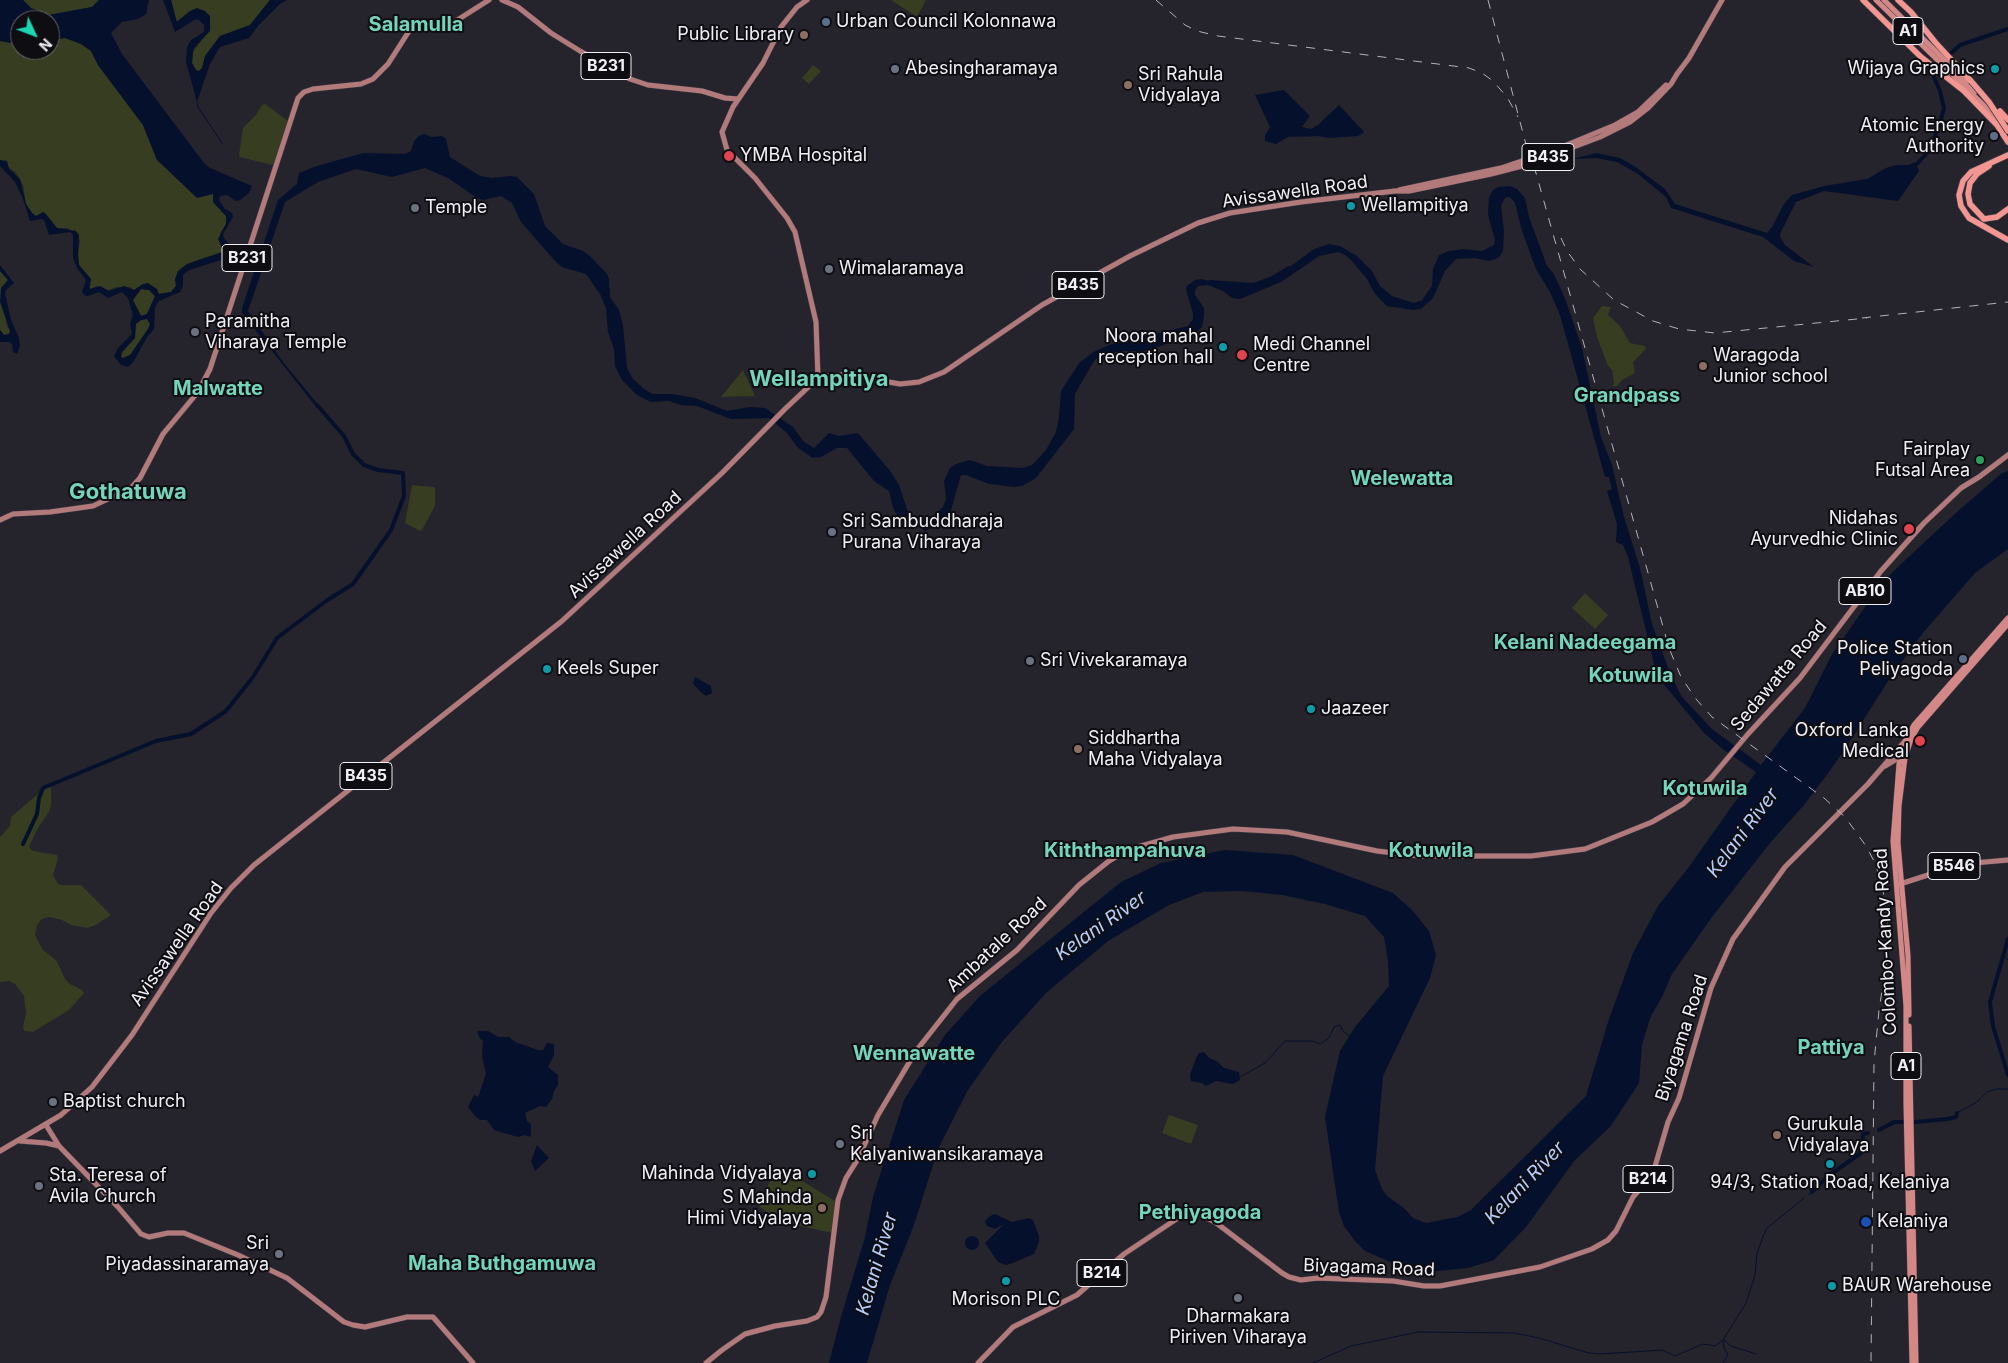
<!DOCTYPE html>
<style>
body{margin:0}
#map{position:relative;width:2008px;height:1363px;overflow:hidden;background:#25232c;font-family:Inter,sans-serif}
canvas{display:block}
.north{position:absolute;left:10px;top:10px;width:50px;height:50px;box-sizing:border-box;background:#0e0d11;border:1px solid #68676c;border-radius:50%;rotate:133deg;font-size:14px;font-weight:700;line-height:20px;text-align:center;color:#f0eff5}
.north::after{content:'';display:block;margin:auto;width:18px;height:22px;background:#1cd5b1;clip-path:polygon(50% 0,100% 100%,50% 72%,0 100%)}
</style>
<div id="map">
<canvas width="2008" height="1363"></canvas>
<div class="north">N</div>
</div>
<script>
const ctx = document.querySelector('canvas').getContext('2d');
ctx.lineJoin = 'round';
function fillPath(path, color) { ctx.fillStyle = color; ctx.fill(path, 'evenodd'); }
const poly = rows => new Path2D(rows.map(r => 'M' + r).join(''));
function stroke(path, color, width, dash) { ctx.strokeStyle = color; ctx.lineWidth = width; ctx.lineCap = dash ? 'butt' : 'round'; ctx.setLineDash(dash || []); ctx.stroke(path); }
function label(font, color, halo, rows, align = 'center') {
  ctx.font = font + ' Inter,sans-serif'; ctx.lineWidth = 4; ctx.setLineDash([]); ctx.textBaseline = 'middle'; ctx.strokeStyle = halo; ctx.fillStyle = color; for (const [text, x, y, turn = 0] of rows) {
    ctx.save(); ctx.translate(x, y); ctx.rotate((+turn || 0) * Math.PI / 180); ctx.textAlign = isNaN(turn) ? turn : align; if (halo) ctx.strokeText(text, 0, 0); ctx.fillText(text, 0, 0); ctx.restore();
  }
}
fillPath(poly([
 [23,0,99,0,92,7,49,15,31,8],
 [171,0,270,0,250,25,220,36,205,56,202,68,199,71,196,70,192,63,193,52,211,27,190,11,176,22],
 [891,0,926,0,917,17],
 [65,38,81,44,91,51,98,65,143,125,157,160,214,194,213,202,226,216,226,224,220,233,223,251,222,253,200,259,175,279,176,286,171,292,159,294,143,284,134,290,130,287,116,287,106,291,97,286,90,289,91,279,79,265,78,254,80,240,68,228,57,228,45,213,43,213,36,216,32,213,26,204,23,185,16,173,0,160,0,41,20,43,20,50,50,50,50,40],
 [813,65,821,71,809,84,802,78],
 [265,104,288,121,274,163,272,165,240,157,239,155,243,128,256,115,262,105],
 [0,271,8,280,1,288,7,326,10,331,9,334,4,335,0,330],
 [141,289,149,290,155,296,147,314,141,316,133,300],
 [1602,306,1611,307,1608,315,1620,326,1630,343,1645,346,1646,349,1633,362,1635,373,1622,380,1617,386,1613,386,1614,382,1612,370,1608,366,1597,337,1593,318],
 [147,319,150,324,148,329,130,356,123,358,121,357,122,352,135,338,135,324,141,320],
 [743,370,755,396,721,397],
 [412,485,434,487,435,489,435,506,422,530,420,531,405,523],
 [1585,593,1608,615,1595,629,1572,608],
 [51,787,51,805,49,812,38,828,29,847,33,851,57,855,58,858,53,875,58,884,61,885,81,885,111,915,96,925,87,928,71,925,62,920,49,917,42,919,37,925,35,935,43,950,57,961,65,979,70,984,82,990,84,993,69,1010,33,1032,24,1031,23,1027,26,1013,24,996,15,984,9,981,0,982,0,837,10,826,11,817,40,792,40,789],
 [1169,1115,1198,1125,1191,1144,1162,1133],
 [794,1176,835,1201,833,1233,799,1226,770,1215,758,1205,770,1181,792,1181]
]), '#363d21');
fillPath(poly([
 [0,0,23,0,31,8,49,15,92,7,99,0,149,0,146,14,138,19,122,22,111,33,122,54,204,163,210,168,252,186,249,193,240,200,236,201,227,195,220,196,219,200,225,209,232,213,233,217,223,234,224,238,231,247,231,254,221,260,189,270,183,275,183,286,180,292,159,301,155,307,154,329,147,337,134,361,128,367,121,365,114,356,118,348,132,334,130,323,133,316,128,298,122,292,108,298,99,292,88,296,84,295,82,292,86,280,77,268,73,258,73,235,70,232,49,235,44,220,41,219,30,221,23,199,15,182,0,166,0,160,7,161,9,169,20,179,26,204,32,213,36,216,43,212,45,213,57,228,76,231,79,235,78,254,79,265,91,279,89,287,90,289,100,286,109,291,124,286,134,290,143,284,148,283,157,289,159,294,171,292,176,286,175,279,178,271,187,264,222,252,223,250,218,239,226,224,226,216,213,202,213,194,197,198,157,160,143,125,98,65,91,51,81,44,65,38,50,40,50,20,20,20,20,43,10,43,0,41],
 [141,289,149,290,155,296,147,314,141,316,133,300],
 [147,319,150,324,148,329,130,355,123,358,121,357,122,352,135,338,136,324,141,320],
 [163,0,171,0,177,22,190,11,197,8,205,11,210,16,210,31,194,48,193,52,192,63,196,70,199,71,202,68,205,56,220,36,250,25,270,0,287,0,280,4,258,26,249,38,220,47,210,64,197,102,186,62,187,47,191,40,204,32,204,25,199,20,194,20,175,32],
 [1284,90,1310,116,1302,127,1311,129,1318,125,1339,105,1364,132,1358,136,1329,138,1319,136,1288,137,1276,144,1265,141,1265,136,1270,127,1255,95],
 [424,134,431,137,442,136,446,139,450,157,480,176,492,178,510,176,517,177,534,194,545,226,563,244,583,251,591,257,607,274,609,279,610,297,619,310,623,325,627,368,633,379,644,389,653,394,672,394,695,398,727,411,750,407,765,408,793,427,804,442,814,448,829,433,839,436,858,433,891,472,899,485,908,512,916,518,924,520,929,520,943,507,946,499,944,481,950,468,956,464,970,460,987,466,1023,468,1032,465,1046,450,1056,432,1059,417,1061,391,1080,362,1095,351,1109,345,1188,326,1193,319,1193,313,1186,290,1187,286,1195,280,1201,279,1216,283,1245,286,1283,272,1314,249,1329,244,1340,246,1357,256,1372,271,1380,286,1392,296,1414,303,1422,300,1432,286,1433,269,1439,255,1449,251,1464,249,1482,251,1494,245,1495,240,1488,215,1489,197,1493,190,1498,187,1510,186,1517,189,1525,198,1529,217,1547,266,1554,274,1566,301,1582,348,1601,437,1612,465,1624,517,1640,568,1652,624,1671,676,1682,697,1712,729,1761,765,1805,708,1831,656,1881,584,1900,565,1958,511,2002,473,2008,471,2008,549,1975,573,1922,634,1890,678,1847,746,1826,776,1804,805,1770,843,1712,917,1672,974,1662,997,1650,1018,1642,1045,1639,1083,1610,1127,1575,1160,1526,1227,1494,1260,1468,1268,1416,1273,1365,1251,1355,1241,1344,1226,1339,1212,1325,1117,1340,1051,1355,1027,1389,986,1388,961,1384,937,1365,916,1325,904,1282,895,1242,891,1203,892,1169,905,1108,941,1047,992,1001,1043,968,1090,938,1149,914,1225,890,1285,867,1363,829,1363,841,1317,865,1237,873,1197,904,1100,945,1035,980,996,1121,882,1161,863,1225,850,1293,855,1393,893,1413,911,1429,931,1436,955,1430,978,1383,1076,1375,1170,1382,1189,1387,1196,1405,1209,1413,1218,1426,1223,1458,1217,1471,1210,1586,1096,1608,1022,1633,953,1658,906,1689,867,1756,772,1724,750,1704,733,1657,676,1628,557,1623,545,1616,542,1617,524,1607,491,1612,489,1609,477,1605,477,1560,315,1550,292,1536,269,1522,231,1515,203,1510,197,1505,198,1501,205,1504,232,1503,251,1500,256,1496,259,1489,261,1475,258,1456,259,1445,271,1433,298,1421,309,1413,310,1387,306,1375,294,1367,279,1351,260,1345,255,1338,252,1319,256,1281,282,1240,299,1232,298,1223,291,1208,285,1198,286,1195,290,1195,295,1204,308,1204,316,1202,327,1192,336,1144,351,1120,351,1100,356,1094,361,1075,394,1074,429,1036,478,1022,486,1014,487,989,484,966,475,961,475,951,510,946,520,937,526,925,531,919,526,908,524,897,516,893,507,889,491,874,481,847,448,837,448,821,457,813,458,798,448,787,433,769,418,731,419,697,406,681,405,669,401,651,402,637,395,622,380,615,366,614,349,608,332,606,308,600,294,586,274,562,267,556,262,521,222,512,203,501,196,483,200,477,198,448,178,425,168,392,177,356,169,318,182,285,202,248,311,283,362,320,407,317,408,242,313,242,308,278,200,297,184,299,173,317,166,363,153,405,154,411,151,414,141,419,136],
 [1596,153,1620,158,1634,166,1665,189,1675,204,1767,233,1772,227,1784,204,1792,195,1824,186,1867,179,1886,168,1896,165,1909,165,1915,162,1919,171,1898,201,1824,191,1796,202,1780,234,1780,237,1785,245,1814,267,1794,261,1763,237,1671,208,1666,197,1638,174,1617,162,1596,158,1572,159],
 [0,265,14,283,6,290,5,293,11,320,19,338,20,346,17,354,13,352,12,344,9,342,0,342,0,330,4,335,9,334,10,331,0,302,1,288,8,280,0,271],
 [695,677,711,686,712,693,706,696,702,693,693,684],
 [477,1031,488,1031,498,1037,509,1037,515,1042,538,1050,543,1050,547,1043,554,1044,554,1055,548,1067,558,1075,558,1085,554,1091,552,1099,546,1107,540,1106,525,1113,527,1121,531,1124,531,1134,530,1137,525,1135,518,1137,494,1130,487,1120,480,1120,475,1116,468,1107,474,1095,478,1097,486,1074,482,1056,483,1040,480,1039],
 [1204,1052,1209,1058,1218,1062,1224,1068,1239,1072,1240,1080,1233,1084,1216,1081,1206,1086,1202,1083,1191,1081,1190,1075,1196,1058,1199,1053],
 [537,1145,549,1158,535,1171,531,1161],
 [995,1214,1012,1222,1029,1218,1033,1220,1039,1236,1039,1242,1034,1254,1010,1264,1006,1265,998,1262,985,1243,1004,1224,995,1229,987,1226,985,1221,990,1216],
 '965 1243a7 7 0 1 1 14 0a7 7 0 1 1-14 0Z'
]), '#05112c');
stroke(poly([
 [197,102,198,107,222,143],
 [2003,955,2008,960],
 [1240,1077,1265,1063,1285,1041,1312,1041,1320,1044,1329,1038,1334,1027,1340,1025,1343,1031,1351,1037],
 [1957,1113,1977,1102,1987,1092,1997,1089,2008,1089],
 [1809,1194,1812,1192],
 [1724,1340,1731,1346,1756,1354],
 [1313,1363,1351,1346,1418,1332,1514,1333,1539,1338,1589,1353,1600,1354,1662,1350,1675,1356,1703,1344,1715,1346,1723,1340,1746,1303,1755,1275,1757,1253,1766,1229,1804,1198],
 [1723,1363,1728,1355,1724,1348,1723,1341]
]), '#05112c', 1);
stroke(poly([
 [1948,56,1960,45,2008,29],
 [1916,165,1929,151,1940,123,1944,108,1940,91,1933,75,1943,62],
 [1274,277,1289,268],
 [1210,282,1253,285],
 [23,844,37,814,39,798,43,788,156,741,191,734,226,711,253,677,277,638,326,601,353,584,391,530,404,496,403,473,378,470,364,465,353,454,344,436,317,405],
 [2008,939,1990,1002,1993,1026,2008,1075],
 [1915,1122,1948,1119,1956,1117,1957,1113],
 [1879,1130,1894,1122,1904,1122],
 [1812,1192,1828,1176,1861,1153,1863,1134,1868,1133]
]), '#05112c', 4);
const primary = poly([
 [502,0,518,7,551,33,580,51,630,79,648,85,702,91,725,98,738,99],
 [807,0,797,7,781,27,763,63,733,107,722,132,727,150,755,178,787,218,795,232,816,322,818,378],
 [1677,74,1689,58,1722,0],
 [0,520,13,514,50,512,93,506,131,488,140,478,163,434,198,392,210,369,298,98,304,92,313,89,361,84,373,79,388,64,411,28,418,26,443,26,451,24,489,0],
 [1885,766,1900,757],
 [1897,885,1962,864,2008,860],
 [46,1125,59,1146,118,1207,141,1234,149,1237,168,1233,184,1233,238,1255,287,1278,344,1322,353,1325,365,1327,407,1317,433,1317,473,1363],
 [20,1141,46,1143,59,1146],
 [0,1151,61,1115,92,1087,132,1035,211,913,231,888,254,865,562,621,722,473,785,409,818,378,834,375,850,375,900,384,919,382,944,372,1042,305,1130,256,1198,223,1230,213,1301,202,1395,191],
 [706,1363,722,1350,745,1334,775,1326,807,1321,817,1317,821,1312,826,1297,838,1200,846,1178,858,1159,878,1115,916,1051,957,999,1017,950,1079,885,1109,861,1127,850,1173,837,1233,829,1287,832,1377,851,1419,856,1531,856,1585,849,1652,822,1683,804,1711,778,1748,734,1800,678,1881,571,1924,523,1961,488,1979,477,2008,455],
 [978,1363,1013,1327,1077,1295,1124,1254,1187,1212,1197,1213,1215,1222,1282,1273,1289,1277,1301,1280,1318,1278,1393,1281,1424,1286,1440,1286,1540,1267,1592,1249,1608,1240,1616,1231,1633,1197,1646,1182,1654,1170,1668,1122,1679,1098,1711,988,1733,939,1785,867,1868,784,1906,740]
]);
const trunk = poly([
 [1876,0,1999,120],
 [1884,0,1976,91],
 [1909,1015,1908,956,1898,843,1899,806,1905,758,1911,739,1918,727,2008,624],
 [1909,1026,1916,1363],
 [1912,1363,1906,1103,1906,1006,1893,841,1899,764,1906,740,1914,725,2008,618]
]);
const motorway = poly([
 [1863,0,1921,57,1964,91,1997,125,2008,142],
 [1898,0,1911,12,1935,42,1971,81],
 [2008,155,1971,172,1963,181,1959,195,1961,206,1969,218,2008,240],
 [1989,166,1977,174,1970,183,1968,194,1970,204,1984,219,1997,217,2008,209]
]);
stroke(primary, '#403e46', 6);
stroke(trunk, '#403e46', 6);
stroke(motorway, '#403e46', 7);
stroke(primary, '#b37a7c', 5);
stroke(trunk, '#d38887', 5);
stroke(motorway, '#f39692', 5.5);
stroke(poly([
 [1156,0,1185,25,1197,31,1218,36,1469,68,1482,73,1493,81,1507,97,1518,117],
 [1488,0,1529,156],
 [1534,166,1645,562,1669,648,1681,677,1696,699,1712,717,1824,798,1845,817,1866,846,1875,863,1882,884,1886,909,1889,946,1879,1010,1874,1063,1871,1363],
 [1561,238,1567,251,1580,269,1614,300,1653,321,1679,329,1715,333,1867,318],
 [1862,318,2008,302]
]), '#b4b2b9', 1, [9, 9]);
const primaryBridge = poly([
 [1399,190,1501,168,1557,149,1615,125,1638,112,1666,85],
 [1395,191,1409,191,1491,174,1526,165,1600,137,1630,122,1648,108,1671,84,1677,74]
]);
const motorwayBridge = poly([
 [1971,81,1989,102,2008,131],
 [2000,111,2008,120]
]);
stroke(primaryBridge, '#403e46', 6, []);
stroke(motorwayBridge, '#403e46', 7, []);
stroke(primaryBridge, '#b37a7c', 5);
stroke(motorwayBridge, '#f39692', 5.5);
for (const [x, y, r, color] of [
 [826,22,5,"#5c6f8a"],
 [804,35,5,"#8d6e63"],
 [895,69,5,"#6b7280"],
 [1995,69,5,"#0f9aa8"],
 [1128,85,5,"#8d6e63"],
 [1994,136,5,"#5c6f8a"],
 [729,156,6,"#e0444e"],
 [1351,206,5,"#0f9aa8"],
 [415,208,5,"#6b7280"],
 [829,269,5,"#6b7280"],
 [195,332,5,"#6b7280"],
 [1223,347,5,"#0f9aa8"],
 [1242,355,6,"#e0444e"],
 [1703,366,5,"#8d6e63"],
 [1980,460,5,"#2e9e5b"],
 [1909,529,6,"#e0444e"],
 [832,532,5,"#6b7280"],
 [1963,659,5,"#5c6f8a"],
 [1030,661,5,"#6b7280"],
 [547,669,5,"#0f9aa8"],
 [1311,709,5,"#0f9aa8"],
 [1920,741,6,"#e0444e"],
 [1078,749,5,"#8d6e63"],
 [53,1102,5,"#6b7280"],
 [1777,1135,5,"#8d6e63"],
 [840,1144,5,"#6b7280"],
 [1830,1164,5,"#0f9aa8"],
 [812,1174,5,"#0f9aa8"],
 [39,1186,5,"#6b7280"],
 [822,1208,5,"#8d6e63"],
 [1866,1222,6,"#1a4fb4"],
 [279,1254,5,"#6b7280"],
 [1006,1281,5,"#0f9aa8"],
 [1832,1286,5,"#0f9aa8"],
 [1238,1298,5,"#6b7280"]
]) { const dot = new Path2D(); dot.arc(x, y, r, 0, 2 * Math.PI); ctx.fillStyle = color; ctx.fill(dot); stroke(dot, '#0e0d11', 2); }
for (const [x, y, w] of [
 [1908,31,30],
 [606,66,50],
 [1548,157,52],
 [247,258,50],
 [1078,285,52],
 [1865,591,52],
 [366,776,52],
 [1954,866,52],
 [1906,1066,30],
 [1648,1179,50],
 [1102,1273,50]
]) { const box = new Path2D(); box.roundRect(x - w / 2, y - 13.5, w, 27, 4); ctx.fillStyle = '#0e0d11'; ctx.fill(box); stroke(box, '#f0eff5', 1); }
label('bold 16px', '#f0eff5', null, [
 ["A1",1908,31],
 ["B231",606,66],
 ["B435",1548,157],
 ["B231",247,258],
 ["B435",1078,285],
 ["AB10",1865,591],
 ["B435",366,776],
 ["B546",1954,866],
 ["A1",1906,1066],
 ["B214",1648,1179],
 ["B214",1102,1273]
]);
label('18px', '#f0eff5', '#0e0d11', [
 ["Urban Council Kolonnawa",836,22],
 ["Public Library",794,35,"right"],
 ["Abesingharamaya",905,69],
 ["Wijaya Graphics",1985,69,"right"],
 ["Sri Rahula",1138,75],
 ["Vidyalaya",1138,96],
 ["Atomic Energy",1984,126,"right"],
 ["Authority",1984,147,"right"],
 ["YMBA Hospital",740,156],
 ["Wellampitiya",1361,206],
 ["Temple",425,208],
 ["Wimalaramaya",839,269],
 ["Paramitha",205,322],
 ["Viharaya Temple",205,343],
 ["Noora mahal",1213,337,"right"],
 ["reception hall",1213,358,"right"],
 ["Medi Channel",1253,345],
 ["Centre",1253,366],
 ["Waragoda",1713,356],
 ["Junior school",1713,377],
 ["Fairplay",1970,450,"right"],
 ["Futsal Area",1970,471,"right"],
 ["Nidahas",1898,519,"right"],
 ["Ayurvedhic Clinic",1898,540,"right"],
 ["Sri Sambuddharaja",842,522],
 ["Purana Viharaya",842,543],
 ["Police Station",1953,649,"right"],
 ["Peliyagoda",1953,670,"right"],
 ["Sri Vivekaramaya",1040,661],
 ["Keels Super",557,669],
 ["Jaazeer",1321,709],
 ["Oxford Lanka",1909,731,"right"],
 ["Medical",1909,752,"right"],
 ["Siddhartha",1088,739],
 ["Maha Vidyalaya",1088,760],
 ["Baptist church",63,1102],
 ["Gurukula",1787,1125],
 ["Vidyalaya",1787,1146],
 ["Sri",850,1134],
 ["Kalyaniwansikaramaya",850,1155],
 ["Mahinda Vidyalaya",802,1174,"right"],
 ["Sta. Teresa of",49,1176],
 ["Avila Church",49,1197],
 ["94/3, Station Road, Kelaniya",1830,1183,"center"],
 ["S Mahinda",812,1198,"right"],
 ["Himi Vidyalaya",812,1219,"right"],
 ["Kelaniya",1877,1222],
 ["Sri",269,1244,"right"],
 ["Piyadassinaramaya",269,1265,"right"],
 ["BAUR Warehouse",1842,1286],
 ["Morison PLC",1006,1300,"center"],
 ["Dharmakara",1238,1317,"center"],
 ["Piriven Viharaya",1238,1338,"center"]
], 'left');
label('18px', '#f0eff5', '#0e0d11', [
 ["Avissawella Road",1295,192,-8],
 ["Avissawella Road",625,545,-43],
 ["Sedawatta Road",1779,676,-50],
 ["Colombo-Kandy Road",1886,942,-93],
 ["Avissawella Road",177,944,-55],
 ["Ambatale Road",997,945,-43],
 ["Biyagama Road",1682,1038,-72],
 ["Biyagama Road",1369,1268,2]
]);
label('italic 19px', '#b5cefc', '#0e0d11', [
 ["Kelani River",1743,833,-53],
 ["Kelani River",1101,926,-35],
 ["Kelani River",1525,1183,-46],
 ["Kelani River",877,1264,-74]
]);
label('bold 20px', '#74d5bb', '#0e0d11', [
 ["Salamulla",416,25],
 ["Malwatte",218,389],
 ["Grandpass",1627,396],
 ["Welewatta",1402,479],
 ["Kelani Nadeegama",1585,643],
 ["Kotuwila",1631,676],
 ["Kotuwila",1705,789],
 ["Kiththampahuva",1125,851],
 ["Kotuwila",1431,851],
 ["Pattiya",1831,1048],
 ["Wennawatte",914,1054],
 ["Pethiyagoda",1200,1213],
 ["Maha Buthgamuwa",502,1264]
]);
label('bold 22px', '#74d5bb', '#0e0d11', [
 ["Wellampitiya",819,379],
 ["Gothatuwa",128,492]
]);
</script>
